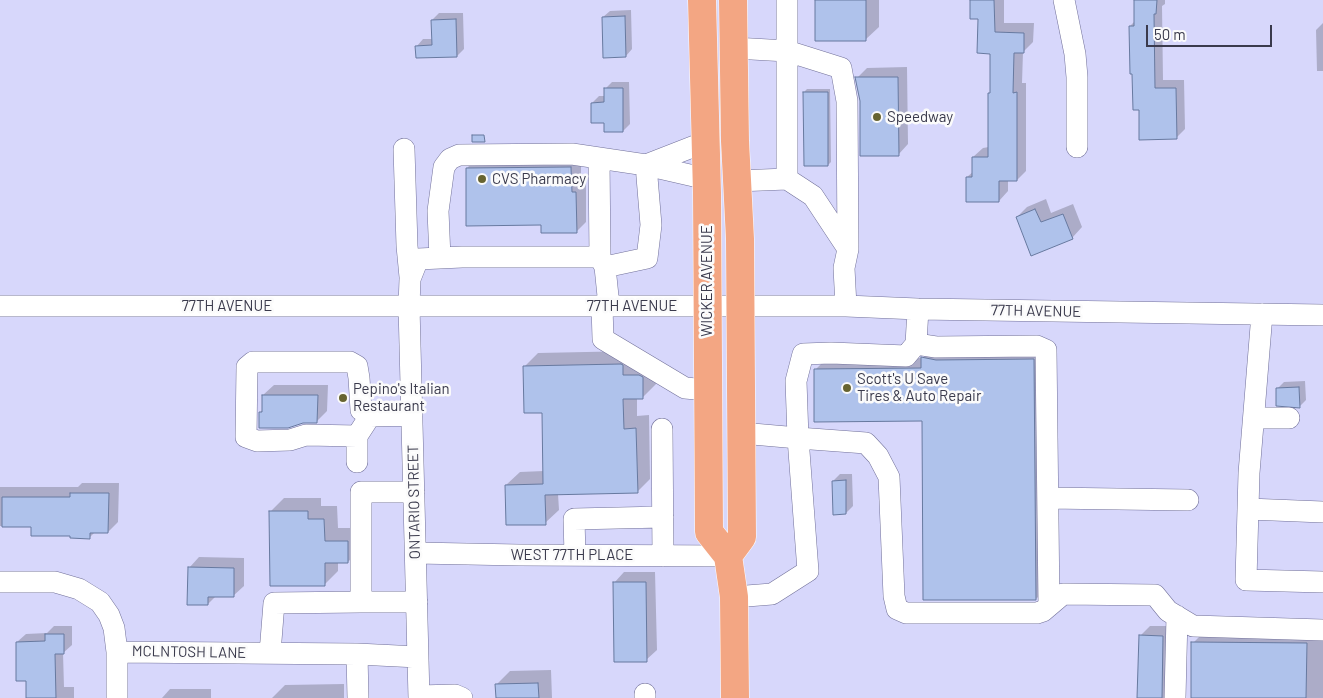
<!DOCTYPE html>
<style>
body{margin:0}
#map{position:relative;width:1323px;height:698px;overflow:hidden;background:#d7d7fb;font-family:Barlow,sans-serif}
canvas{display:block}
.scale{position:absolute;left:1146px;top:25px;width:126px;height:22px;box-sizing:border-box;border:2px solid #3a3a4c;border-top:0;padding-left:6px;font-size:15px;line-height:18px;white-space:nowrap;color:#3a3a4c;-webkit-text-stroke:4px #fbfbfb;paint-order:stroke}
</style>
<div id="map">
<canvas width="1323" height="698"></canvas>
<div class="scale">50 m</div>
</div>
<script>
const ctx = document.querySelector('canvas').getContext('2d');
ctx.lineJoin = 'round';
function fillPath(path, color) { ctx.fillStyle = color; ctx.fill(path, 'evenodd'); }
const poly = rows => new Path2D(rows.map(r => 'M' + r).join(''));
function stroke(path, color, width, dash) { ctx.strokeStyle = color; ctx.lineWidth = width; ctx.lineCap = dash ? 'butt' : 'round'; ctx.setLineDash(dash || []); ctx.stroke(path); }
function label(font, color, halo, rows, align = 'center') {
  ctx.font = font + ' Barlow,sans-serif'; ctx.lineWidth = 5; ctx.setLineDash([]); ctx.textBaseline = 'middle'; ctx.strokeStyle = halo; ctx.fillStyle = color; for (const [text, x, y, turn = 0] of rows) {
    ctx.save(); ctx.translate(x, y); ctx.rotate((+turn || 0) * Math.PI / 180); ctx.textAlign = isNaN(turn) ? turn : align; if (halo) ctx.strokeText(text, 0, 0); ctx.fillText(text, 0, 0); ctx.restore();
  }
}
fillPath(poly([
 [817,0,879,0,879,27,865,40],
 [971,0,1004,0,1004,23,1034,23,1033,42,1023,52,1022,83,1026,83,1026,171,1017,180,1008,180,1008,191,999,201,967,177,974,171,973,157,983,148,989,147,989,94,991,92,992,52,980,18],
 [1136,0,1165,0,1165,4,1162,6,1163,80,1184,80,1185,129,1176,138,1140,108,1130,26,1135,21],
 [631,10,632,49,626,56,603,17,610,11],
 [439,13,463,13,464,49,457,56,417,46,423,39,433,39,432,20],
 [1323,23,1323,71,1317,71,1316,30],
 [907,67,908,144,898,155,861,101,857,78,867,68],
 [612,82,629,82,630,124,623,131,605,122,592,103,599,96,605,96,605,89],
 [807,89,830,89,831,162,828,165,804,92],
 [581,157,581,182,586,182,586,222,576,232,542,224,467,168,477,158],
 [1046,199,1051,213,1073,204,1082,227,1072,238,1017,217,1027,207],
 [933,347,1044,348,1047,588,1036,599,923,419,815,370,826,359,923,358],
 [634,351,656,364,656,384,643,397,637,397,637,416,649,415,650,479,637,492,558,494,559,510,545,523,506,485,520,472,544,471,543,411,525,366,538,353],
 [1305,381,1306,400,1300,406,1277,389,1284,382],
 [274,385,328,385,327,411,317,421,260,413,263,409,263,395],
 [840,474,852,474,853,506,846,513,833,481],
 [82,483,119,483,118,522,108,532,95,532,90,537,32,526,0,526,0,487,78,487],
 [284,498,321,498,321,506,337,506,338,528,361,528,361,548,348,562,338,562,338,571,325,584,270,512],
 [199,557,244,558,244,586,233,596,216,596,208,604,189,568],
 [624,572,655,572,657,650,646,660,614,583],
 [54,626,72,626,72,645,63,653,64,687,74,687,74,698,28,698,28,680,17,642,26,634,47,633],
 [1150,626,1173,626,1171,698,1139,698,1140,636],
 [1203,633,1323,634,1323,698,1192,698,1193,643],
 [551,670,552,698,497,698,496,685,510,671],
 [344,684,344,698,272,698,285,685],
 [170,689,211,689,211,698,162,698]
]), '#0003');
const building = poly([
 [815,0,866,0,866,41,815,41,815,0],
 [970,0,994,0,995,32,1024,33,1024,53,1014,53,1013,93,1017,92,1017,181,999,181,999,202,966,202,966,177,972,177,972,157,988,157,988,93,990,93,990,54,977,53,978,19,970,19,970,0],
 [1134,0,1157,0,1156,14,1154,14,1155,88,1176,88,1177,139,1139,140,1139,110,1133,110,1132,74,1130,74,1129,26,1134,26,1134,0],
 [625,16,626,57,603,58,602,17,625,16],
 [456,19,457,57,416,58,415,46,432,45,431,20,456,19],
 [855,77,898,77,899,156,860,156,860,101,855,77],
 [604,88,623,88,623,132,604,132,604,123,591,123,591,103,604,102,604,88],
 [803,92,828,92,828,166,804,166,803,92],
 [472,135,484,135,485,142,472,142,472,135],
 [571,167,572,192,576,192,577,233,541,233,541,225,466,226,466,168,571,167],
 [1035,209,1041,222,1063,214,1073,239,1031,256,1016,217,1035,209],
 [921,357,936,360,1034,359,1036,600,923,600,922,421,814,422,814,369,921,368,921,357],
 [621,364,623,365,623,375,639,375,643,377,643,399,623,399,624,429,636,428,638,493,545,495,546,525,506,525,505,485,543,484,542,413,524,413,523,366,621,364],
 [1299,387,1300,408,1276,406,1276,388,1299,387],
 [262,395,318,395,317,423,303,423,288,428,259,428,259,412,262,412,262,395],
 [846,480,846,514,833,515,832,481,846,480],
 [70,493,109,493,108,533,90,533,90,539,70,538,70,536,31,536,31,527,2,527,2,497,70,497,70,493],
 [269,511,308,511,308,519,324,519,325,541,348,541,348,563,325,563,325,586,270,586,269,511],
 [188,567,234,568,234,597,208,597,208,605,187,605,188,567],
 [613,582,646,582,647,662,614,662,613,582],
 [45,634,64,634,64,654,55,654,56,698,26,698,26,681,16,681,16,642,45,641,45,634],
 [1139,635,1163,636,1162,698,1137,698,1139,635],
 [1191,642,1307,643,1306,698,1191,698,1191,642],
 [538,683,539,698,496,698,495,684,538,683]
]);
fillPath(building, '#afc2eb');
stroke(building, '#67799f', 1);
const minor = poly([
 [1064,0,1075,54,1077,77,1077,147],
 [734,48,787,51,841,68,847,101,848,249],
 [404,149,407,246,410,277],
 [599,158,600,257],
 [646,165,705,142],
 [787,179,787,0],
 [737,181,787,179,813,196,848,249,844,268,846,306],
 [440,258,438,211,444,167,450,159,459,155,572,154,646,165,707,179],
 [605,267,647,258,651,225,646,165],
 [0,306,846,306,918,309,1323,315],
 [602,306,603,339,685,388,708,390],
 [918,309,916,344,906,356,831,353,803,354,796,381,798,438,866,443,878,456,889,477,894,596,897,609,906,613,1037,613,1043,611,1063,594,1155,595,1168,611,1193,626,1323,630],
 [1262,314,1249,473,1246,580,1323,582],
 [916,344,936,347,1037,346,1046,350,1049,606],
 [370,416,357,436,306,435,290,440,257,441,246,437,247,367,253,362,350,362,357,366,359,378,361,410,370,416,412,415],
 [1254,418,1289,418],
 [662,429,663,556],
 [357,436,357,462],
 [414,492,361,492,361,602,417,602],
 [1048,498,1188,500],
 [1248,509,1323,512],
 [416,553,519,555,728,556],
 [575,555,574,519,663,517],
 [0,582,55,582,79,589,100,602,109,615,114,628,117,652,357,654,418,657],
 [734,597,772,594,808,571,798,438,741,433],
 [270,653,274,603,361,602],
 [357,654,358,698],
 [645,694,645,698],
 [419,696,455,695,462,698],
 [117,698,117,652],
 [419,698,409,306,410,279,418,259,462,257,600,257,605,267,609,306],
 [1175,698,1177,616]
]);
const highway = poly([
 [702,0,707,193,709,532,728,556,734,597,735,698],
 [728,556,742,537,740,239,735,141,733,0]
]);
stroke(minor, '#717099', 22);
stroke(highway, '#fff', 29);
stroke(minor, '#fff', 21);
stroke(highway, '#f3a683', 28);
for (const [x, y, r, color] of [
 [877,117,5,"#676431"],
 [482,179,5,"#676431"],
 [847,388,5,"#676431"],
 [343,398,5,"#676431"]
]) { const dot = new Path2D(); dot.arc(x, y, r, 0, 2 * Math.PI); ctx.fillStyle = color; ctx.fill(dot); stroke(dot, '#fbfbfb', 2); }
label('15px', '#3a3a4c', '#fbfbfb', [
 ["Speedway",887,117],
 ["CVS Pharmacy",492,179],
 ["Scott's U Save",857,379],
 ["Tires & Auto Repair",857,396],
 ["Pepino's Italian",353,389],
 ["Restaurant",353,406]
], 'left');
label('15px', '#3a3a4c', '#fbfbfb', [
 ["WICKER AVENUE",707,281,-90],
 ["77TH AVENUE",227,306],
 ["77TH AVENUE",632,306],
 ["77TH AVENUE",1036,311,1],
 ["ONTARIO STREET",414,502,-91],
 ["WEST 77TH PLACE",572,555],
 ["MCLNTOSH LANE",189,652,1]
]);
</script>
